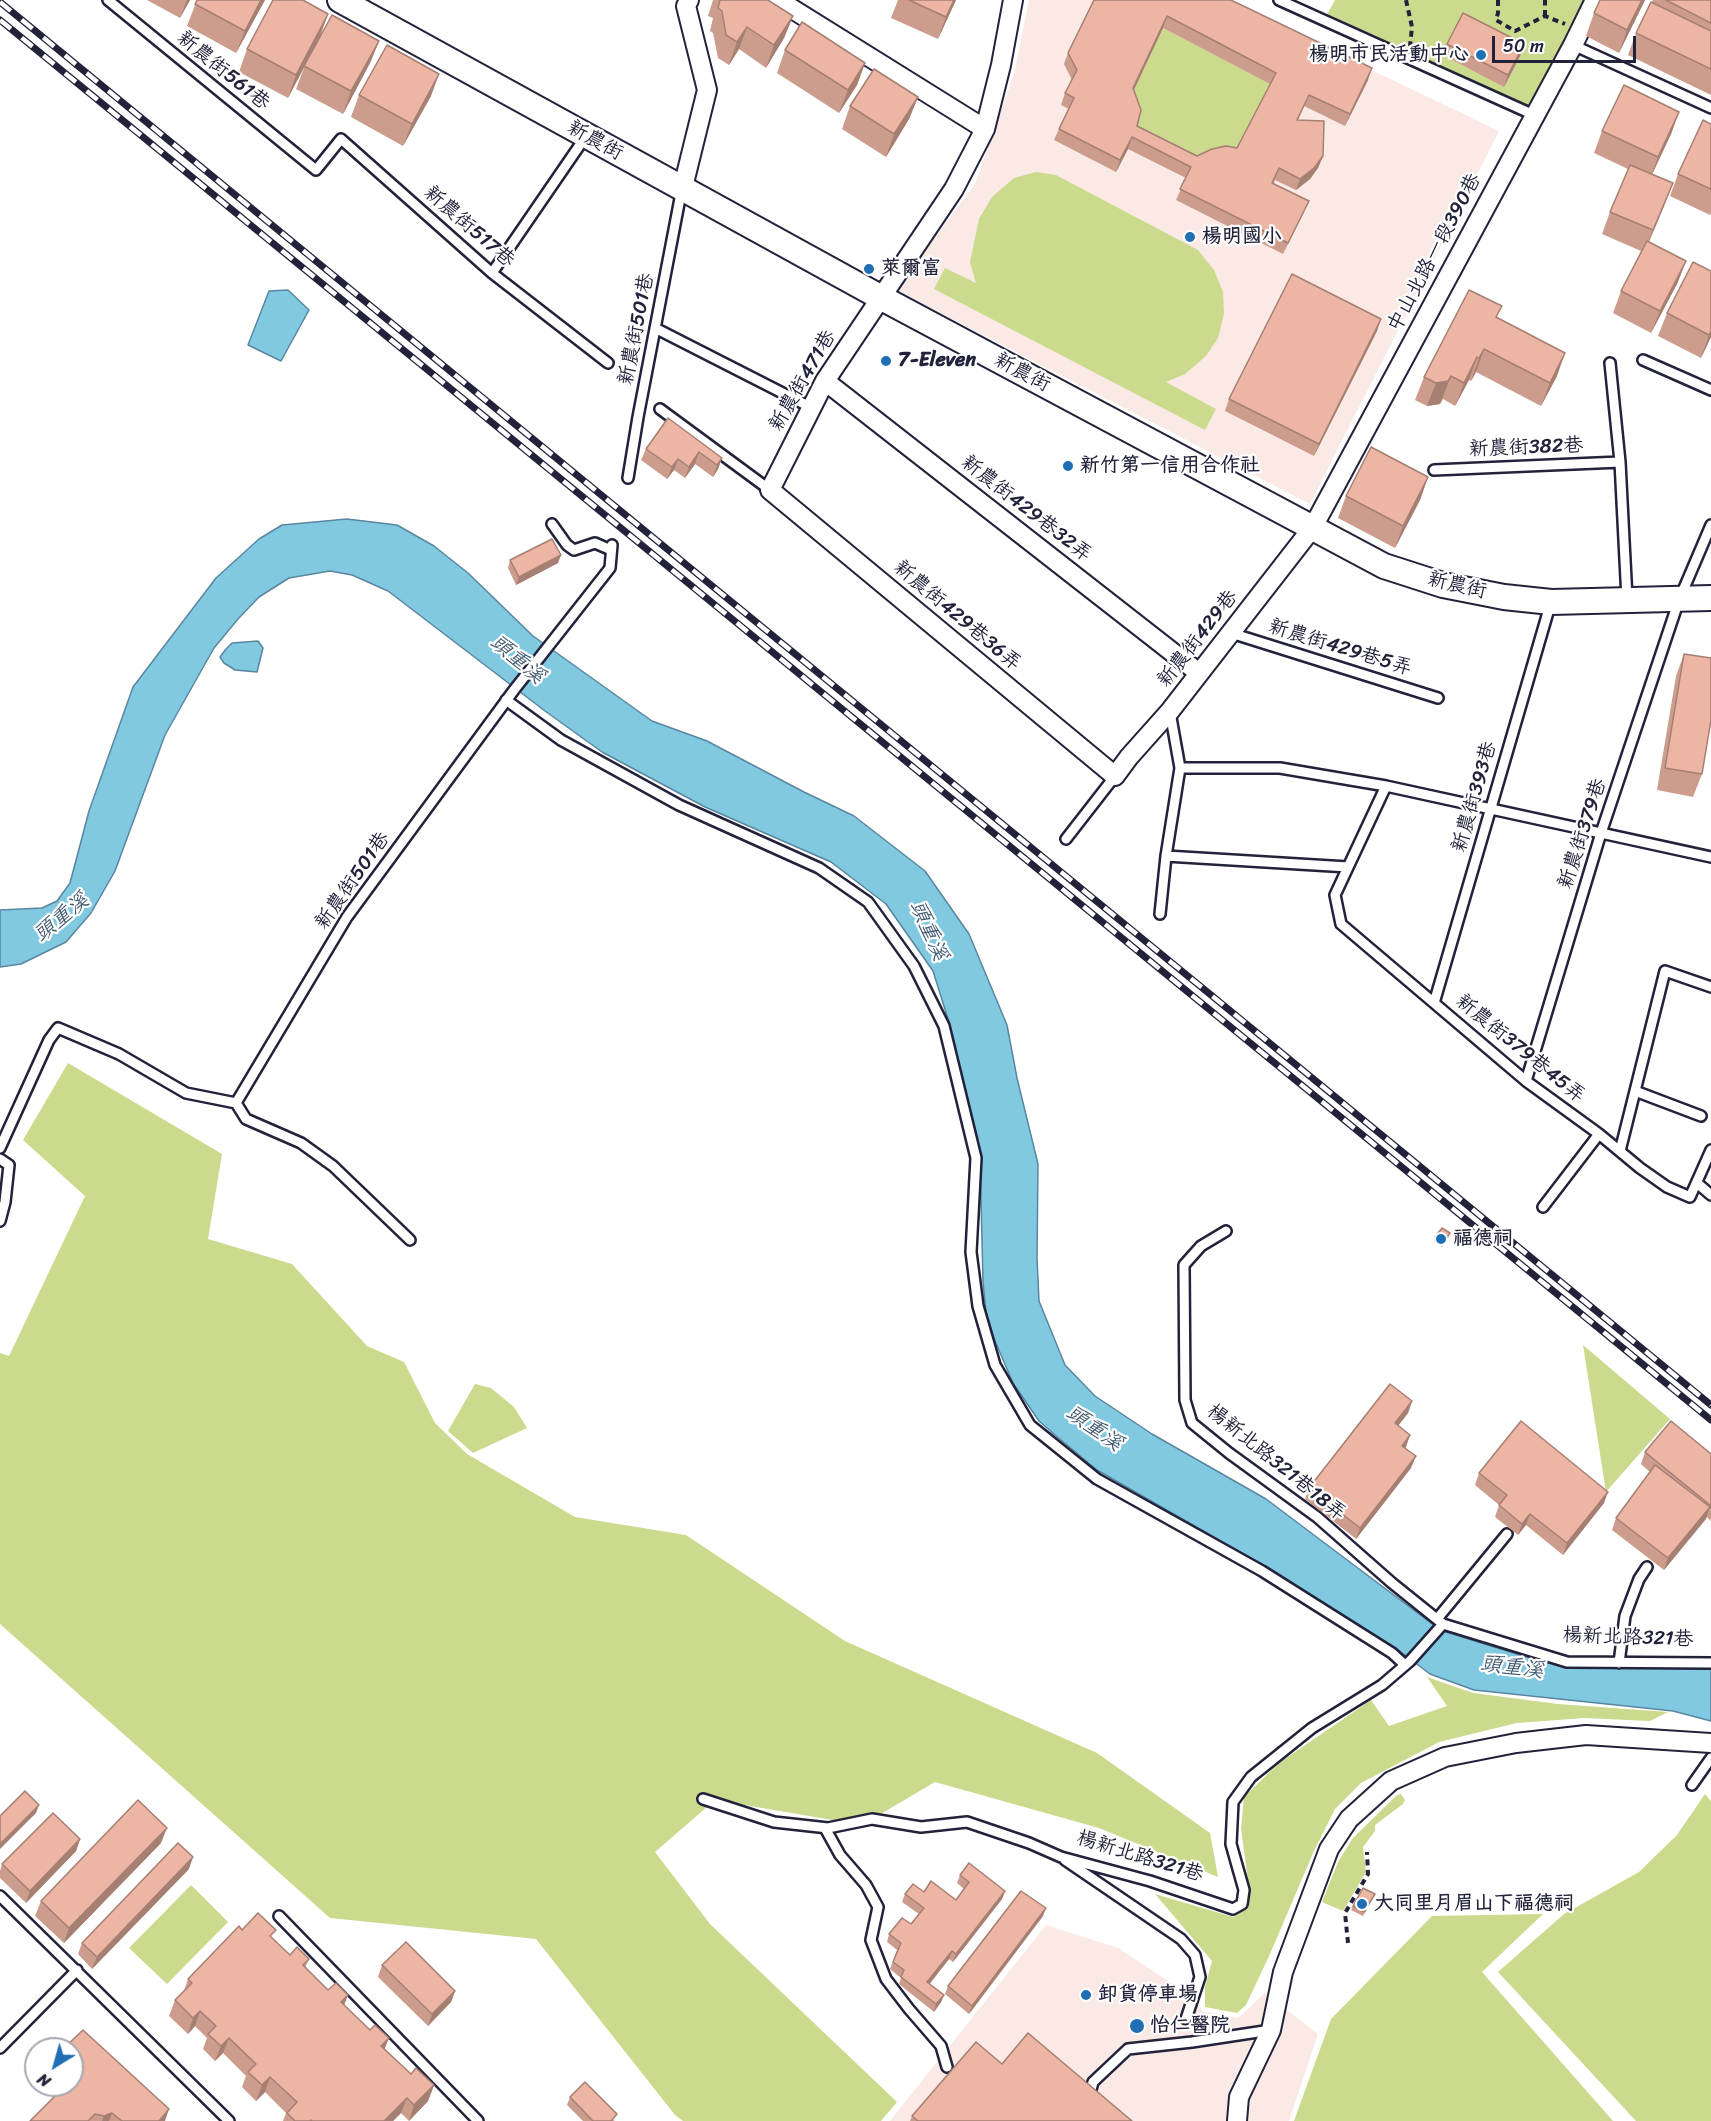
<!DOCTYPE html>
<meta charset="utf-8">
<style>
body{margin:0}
#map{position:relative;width:1711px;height:2121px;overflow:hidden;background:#fff;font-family:Sriracha,sans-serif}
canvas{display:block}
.north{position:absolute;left:24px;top:2037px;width:60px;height:60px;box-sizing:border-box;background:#fff;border:2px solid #a7a7b1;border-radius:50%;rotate:217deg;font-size:16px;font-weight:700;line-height:24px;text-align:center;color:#22223b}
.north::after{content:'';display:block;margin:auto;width:21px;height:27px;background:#1f6fb2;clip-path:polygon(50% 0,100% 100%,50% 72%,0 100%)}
.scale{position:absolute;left:1492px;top:36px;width:144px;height:27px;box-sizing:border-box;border:3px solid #22223b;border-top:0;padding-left:8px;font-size:18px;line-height:21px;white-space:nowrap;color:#22223b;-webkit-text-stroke:4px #fff;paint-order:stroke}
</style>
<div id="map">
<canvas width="1711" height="2121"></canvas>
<div class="north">N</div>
<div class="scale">50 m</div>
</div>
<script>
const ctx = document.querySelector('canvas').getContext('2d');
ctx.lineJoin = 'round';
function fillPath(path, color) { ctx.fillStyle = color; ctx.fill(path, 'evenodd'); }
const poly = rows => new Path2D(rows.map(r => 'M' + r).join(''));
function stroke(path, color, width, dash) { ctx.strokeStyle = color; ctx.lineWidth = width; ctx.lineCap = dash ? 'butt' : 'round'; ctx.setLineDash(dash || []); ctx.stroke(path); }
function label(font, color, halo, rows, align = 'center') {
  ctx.font = font + ' Sriracha,"LXGW WenKai TC",sans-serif'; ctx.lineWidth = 4.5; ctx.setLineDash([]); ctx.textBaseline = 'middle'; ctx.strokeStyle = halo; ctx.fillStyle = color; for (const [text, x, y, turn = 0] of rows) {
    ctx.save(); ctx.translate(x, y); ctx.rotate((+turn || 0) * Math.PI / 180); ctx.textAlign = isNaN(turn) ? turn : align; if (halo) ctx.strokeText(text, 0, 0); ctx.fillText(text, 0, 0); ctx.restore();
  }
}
fillPath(poly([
 [1029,0,1225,0,1499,131,1310,504,896,290,975,184,1014,74],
 [1046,1925,1118,1948,1191,1996,1203,2011,1238,2018,1265,1993,1318,2034,1289,2121,890,2121]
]), '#fae9e4');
fillPath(poly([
 [1335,0,1594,0,1534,115,1324,20],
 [1163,28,1272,85,1233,159,1207,160,1133,138,1129,100],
 [1036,172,1056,175,1198,250,1214,270,1223,292,1224,314,1218,338,1206,356,1185,374,1166,382,1216,409,1205,430,934,289,945,268,976,283,970,262,979,219,992,197,1014,178],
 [68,1063,222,1154,208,1239,292,1264,367,1346,404,1362,435,1423,467,1454,575,1517,686,1535,845,1641,1097,1753,1210,1833,1218,1877,1099,1828,935,1782,862,1825,715,1800,655,1852,710,1924,897,2102,881,2121,683,2121,675,2115,536,1939,330,1918,0,1624,0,1353,9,1356,85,1196,23,1140],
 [1583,1345,1670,1419,1606,1492],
 [475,1384,491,1388,514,1407,527,1428,473,1453,448,1431],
 [1427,1677,1473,1693,1558,1704,1668,1712,1650,1721,1584,1718,1517,1723,1439,1742,1361,1783,1335,1809,1314,1851,1270,1954,1246,2005,1237,2013,1205,2007,1205,1987,1212,1961,1155,1894,1233,1917,1248,1908,1249,1887,1241,1829,1244,1797,1279,1763,1371,1700,1389,1726,1447,1706],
 [1401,1794,1405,1800,1403,1804,1375,1825,1375,1831,1363,1847,1366,1872,1343,1911,1322,1902,1338,1862,1353,1838,1397,1795],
 [1705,1794,1711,1801,1711,2121,1636,2121,1498,1972,1564,1914,1639,1872,1677,1835],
 [191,1885,228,1922,167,1984,129,1948],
 [1543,1914,1482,1972,1613,2121,1294,2121,1331,2019,1432,1916]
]), '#cbda8d');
const water = poly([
 [288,290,309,310,281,361,248,345,269,291,288,290],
 [347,519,397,525,434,546,468,573,533,636,652,721,707,741,804,792,854,816,925,871,969,934,1007,1025,1017,1078,1038,1164,1037,1258,1039,1301,1065,1365,1095,1396,1152,1434,1266,1499,1431,1623,1446,1632,1533,1659,1568,1667,1711,1669,1711,1721,1673,1711,1474,1690,1430,1674,1397,1649,1254,1560,1097,1470,1055,1435,1039,1421,1013,1383,995,1341,986,1312,983,1282,980,1158,949,1022,933,971,886,904,831,862,705,807,602,752,545,711,388,591,352,575,330,571,289,578,259,597,238,619,214,648,165,735,115,871,91,913,66,942,21,964,0,967,0,910,42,908,57,901,70,883,89,811,133,687,216,578,259,539,282,525,347,519],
 [258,641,263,648,257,672,235,670,224,663,220,657,226,649,232,643,258,641]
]);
fillPath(water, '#80c9e1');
stroke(water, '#5a869f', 1.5);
const lane = poly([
 [108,0,316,170,341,139,492,273,608,363],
 [1279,0,1534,115],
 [1573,45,1711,108],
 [492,273,586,136],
 [655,328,812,408],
 [1643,360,1711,390],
 [1610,363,1620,462,1627,599],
 [660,409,770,490],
 [1434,470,1620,462],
 [628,478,638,417,682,188],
 [552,524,567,545,574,550,595,543,611,550],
 [1231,633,1438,698],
 [506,700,561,740,679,805,819,868,868,902,914,966,944,1026,976,1158,971,1252,978,1306,995,1365,1030,1425,1097,1479,1262,1571,1392,1653,1405,1665],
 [1180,768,1280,768,1386,786,1711,857],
 [1386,786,1335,895,1341,924,1526,1081,1599,1134,1640,1168,1667,1187,1690,1197,1711,1150],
 [1066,839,1115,776],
 [1166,856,1348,867],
 [1160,914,1166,856,1180,768,1170,712],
 [1434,1003,1551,602],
 [1526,1081,1601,833,1679,600,1711,525],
 [1635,1091,1701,1116],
 [0,1148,49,1040,58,1028,119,1054,186,1093,236,1103],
 [1620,1151,1665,971,1711,987],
 [0,1159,9,1165,5,1202,0,1221],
 [1697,1183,1711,1195],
 [1543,1207,1599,1134],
 [1226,1231,1201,1246,1184,1265,1185,1400,1192,1423,1229,1453,1317,1517,1392,1583,1443,1624,1567,1662,1711,1663],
 [410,1240,333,1166,301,1143,246,1119,236,1103,347,917,514,690,610,568,612,545],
 [1437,1619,1507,1534],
 [1619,1663,1625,1616,1639,1579,1647,1567],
 [1692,1785,1711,1758],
 [703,1799,774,1822,828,1828,872,1819,921,1827,967,1822,1029,1843,1061,1857,1150,1881,1233,1909,1242,1904,1244,1890,1231,1844,1233,1802,1251,1777,1312,1728,1382,1685,1410,1661,1443,1624],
 [825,1828,840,1855,866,1885,878,1907,871,1940,886,1979,909,2009,941,2046,947,2067],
 [1065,1860,1181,1939,1195,1955,1200,1977,1186,2019],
 [0,1896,229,2121],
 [279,1916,478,2121],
 [0,2048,77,1970],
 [1089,2097,1093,2082,1128,2049,1192,2042,1271,2030]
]);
const street = poly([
 [778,0,985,129],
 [1013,0,1001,65,985,129,954,189,825,381,770,490,1115,776,1129,757,1170,711,1313,527,1573,45,1595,0],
 [683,187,707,90,686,6,689,0],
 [825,381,1199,673],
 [1237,2121,1239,2097,1271,2030,1283,1972,1329,1849,1349,1819,1391,1781,1445,1757,1516,1743,1586,1735,1711,1743]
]);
const secondary = poly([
 [340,0,880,297,1384,566,1443,585,1504,597,1551,602,1711,598]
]);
stroke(lane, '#22223b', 14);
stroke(street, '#22223b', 22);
stroke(secondary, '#22223b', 28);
stroke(poly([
 [1406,0,1412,27,1410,46],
 [1498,0,1498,13,1496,20,1515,31,1545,16,1565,24],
 [1545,16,1545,0],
 [1348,1943,1345,1913,1368,1874,1367,1852]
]), '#22223b', 4, [6, 4.5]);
stroke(lane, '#fff', 9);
stroke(street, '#fff', 18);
stroke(secondary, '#fff', 24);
const rail = poly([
 [0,2,1711,1405],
 [0,20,1711,1420]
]);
stroke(rail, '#22223b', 7);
stroke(rail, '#fff', 4.5, [14]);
fillPath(poly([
 [147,0,190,0,180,18],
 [197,0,265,0,236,53,187,26],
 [713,0,768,0,793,16,784,38,766,68,739,49,729,65,718,58,713,33,710,31,713,18,708,16],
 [898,0,956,0,938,39,891,18],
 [1094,0,1231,0,1368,80,1345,126,1304,106,1298,120,1323,156,1318,168,1310,179,1296,190,1275,180,1274,183,1304,212,1283,254,1176,200,1186,178,1128,149,1116,172,1054,140,1059,129,1069,109,1061,105,1065,93,1072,80,1064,64,1068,53],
 [1163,28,1270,84,1237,148,1197,156,1137,126,1134,90],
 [1600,0,1645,0,1619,53,1586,36,1594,13],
 [1653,0,1711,0,1711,95,1628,55,1636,33],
 [328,14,320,36,379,41,370,63,343,114,296,89,304,68,288,98,239,72,247,49],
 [1447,44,1524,44,1520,56,1504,87,1443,55],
 [785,50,865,63,857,85,839,113,777,73],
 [359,95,431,96,403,146,351,117],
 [918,97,909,119,886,157,842,129,850,106],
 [1679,112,1671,134,1652,174,1664,206,1649,242,1686,261,1677,284,1651,333,1613,313,1621,291,1641,251,1602,234,1610,212,1628,169,1594,153,1602,131],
 [1711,124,1711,213,1710,215,1670,196,1678,174],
 [1711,271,1711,337,1701,358,1658,336,1667,313],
 [1497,318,1557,376,1541,406,1476,372,1471,381,1469,380,1455,406,1443,399,1440,404,1427,406,1415,400,1424,377],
 [1377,331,1314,456,1225,411,1229,399],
 [668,418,722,458,718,469,713,477,695,464,685,478,674,470,667,479,641,460,646,449],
 [1428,477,1420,500,1395,548,1338,518,1346,496],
 [510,560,558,563,516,585,508,568],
 [1684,654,1702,774,1693,797,1657,790,1676,676],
 [1435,1237,1449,1237,1442,1247,1434,1241],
 [1412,1401,1408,1413,1398,1426,1410,1435,1405,1448,1411,1468,1356,1539,1305,1499,1309,1488],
 [1645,1452,1711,1454,1711,1521,1707,1517,1664,1570,1612,1530,1616,1518,1650,1472,1641,1464],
 [1479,1473,1604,1503,1563,1555,1526,1525,1518,1535,1495,1517,1499,1505,1475,1485],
 [80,1839,76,1851,26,1903,0,1878,0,1871,2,1864],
 [161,1843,64,1943,35,1916,41,1901],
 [189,1869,92,1969,78,1954,82,1943],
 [960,1875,1005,1891,1002,1899,953,1962,949,1959,929,1983,944,1995,941,2002,934,2012,899,1984,901,1978,890,1969,897,1950,887,1942,889,1934,911,1924,919,1914,902,1902,905,1894,924,1892,956,1900,964,1889,957,1883],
 [1375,1894,1363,1916,1351,1910,1353,1906],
 [1043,1916,969,2014,945,1994,948,1986],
 [242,1930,273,1939,290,1955,309,1959,305,1968,328,1990,348,1995,344,2005,385,2049,411,2074,434,2085,428,2101,409,2121,401,2113,393,2121,283,2121,286,2113,265,2092,256,2101,242,2087,246,2076,223,2053,215,2061,203,2049,207,2038,195,2026,188,2034,169,2016,175,2000,184,1991,188,1979],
 [382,1965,455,1991,451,2002,428,2026,378,1977],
 [1002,2064,1132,2121,910,2121,912,2116],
 [46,2085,72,2085,165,2121,30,2121,56,2096],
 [570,2097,615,2121,583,2121,567,2105]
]), '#cc9c8d');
fillPath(poly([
 [187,0,190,0,180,18],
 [261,0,265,0,236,53,245,31],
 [954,0,956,0,938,39,946,17],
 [1642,0,1645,0,1619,53,1627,30],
 [328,14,320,36,288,98,296,75],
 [793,16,784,38,766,68,774,45],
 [1167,16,1163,28,1129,100,1133,88],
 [747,27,739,49,729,65,737,42],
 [379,41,370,63,343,114,351,91],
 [1524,44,1520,56,1504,87,1508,75],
 [865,63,857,85,839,113,848,90],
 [1372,68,1368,80,1345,126,1350,114],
 [439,74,431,96,403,146,412,124],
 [918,97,909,119,886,157,894,134],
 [1679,112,1671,134,1650,179,1658,157],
 [1132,137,1128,149,1116,172,1120,160],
 [1323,156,1318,168,1310,179,1296,190,1300,179],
 [1673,183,1664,206,1644,253,1653,230],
 [1686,261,1677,284,1651,333,1660,311],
 [1381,319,1377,331,1314,456,1319,444],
 [1711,331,1711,337,1701,358,1709,335],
 [1484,349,1476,372,1471,381,1479,358],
 [1565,353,1557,376,1541,406,1550,383],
 [1477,357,1469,380,1455,406,1464,383],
 [1451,376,1440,404,1427,406,1436,383],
 [699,452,695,464,685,478,689,467],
 [722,458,718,469,713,477,717,465],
 [678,459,674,470,667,479,672,467],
 [1428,477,1420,500,1395,548,1403,526],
 [561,555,558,563,516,585,519,577],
 [1412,1401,1408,1413,1391,1435,1395,1423],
 [1410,1435,1406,1447,1398,1457,1402,1446],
 [1416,1456,1411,1468,1356,1539,1360,1528],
 [1608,1492,1604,1503,1563,1555,1567,1543],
 [1710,1507,1706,1519,1664,1570,1668,1558],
 [1530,1514,1526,1525,1518,1535,1522,1524],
 [39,1805,36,1813,0,1849,0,1844],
 [167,1828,161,1843,64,1943,69,1928],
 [80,1839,76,1851,26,1903,30,1891],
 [193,1857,189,1869,92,1969,97,1957],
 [1005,1891,1002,1899,953,1962,956,1954],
 [1046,1908,1043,1916,969,2014,972,2006],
 [952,1951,949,1959,925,1990,927,1982],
 [455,1991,451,2002,428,2026,432,2014],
 [348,1995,342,2010,341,2002],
 [944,1995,941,2002,934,2012,936,2004],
 [200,2011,195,2026,188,2034,193,2018],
 [229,2038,223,2053,215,2061,221,2046],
 [389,2038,383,2053,381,2046],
 [270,2077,265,2092,256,2101,262,2085],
 [434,2085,428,2101,409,2121,414,2105],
 [407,2098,401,2113,393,2121,384,2121],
 [169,2109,165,2121,159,2121],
 [112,2113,109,2121,102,2121,104,2116]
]), '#a67f73');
const building = poly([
 [197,0,261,0,245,31,195,4,197,0],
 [273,0,303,0,328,14,296,75,247,49,273,0],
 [720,0,768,0,793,16,774,45,747,27,737,42,726,35,722,11,718,8,720,0],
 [909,0,954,0,946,17,909,0],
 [1094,0,1231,0,1372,68,1350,114,1309,95,1297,120,1324,121,1323,156,1314,168,1300,179,1279,168,1272,183,1309,201,1288,243,1180,189,1191,167,1132,137,1120,160,1059,129,1074,98,1065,93,1077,70,1068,53,1094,0],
 [1167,16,1276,73,1237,148,1226,146,1212,149,1197,156,1137,126,1141,110,1133,88,1167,16],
 [1600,0,1642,0,1627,30,1594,13,1600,0],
 [1666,0,1711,0,1711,23,1666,0],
 [1651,2,1711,31,1711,69,1636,33,1651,2],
 [1463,13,1524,44,1508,75,1447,44,1463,13],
 [332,15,379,41,351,91,304,66,332,15],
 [802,22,865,63,848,90,785,50,802,22],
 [387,45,439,74,412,124,359,95,387,45],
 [874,69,918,97,894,134,850,106,874,69],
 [1624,85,1679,112,1658,157,1602,131,1624,85],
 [1703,120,1711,124,1711,189,1678,174,1703,120],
 [1630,165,1673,183,1653,230,1610,212,1630,165],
 [1647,241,1686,261,1660,311,1621,291,1647,241],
 [1693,262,1711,271,1711,331,1709,335,1667,313,1693,262],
 [1292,274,1381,319,1319,444,1229,399,1292,274],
 [1469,290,1502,306,1496,317,1565,353,1550,383,1484,349,1479,358,1477,357,1464,383,1451,376,1448,381,1436,383,1424,377,1469,290],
 [668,418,722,458,717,465,699,452,689,467,678,459,672,467,646,449,668,418],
 [1371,447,1428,477,1403,526,1346,496,1371,447],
 [552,539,561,555,519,577,510,560,552,539],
 [1684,654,1711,658,1711,720,1702,774,1665,768,1684,654],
 [1442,1228,1450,1233,1443,1243,1435,1237,1442,1228],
 [1390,1384,1412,1401,1395,1423,1410,1435,1402,1446,1416,1456,1360,1528,1309,1488,1390,1384],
 [1521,1421,1608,1492,1567,1543,1530,1514,1522,1524,1499,1505,1507,1495,1479,1473,1521,1421],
 [1671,1421,1711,1454,1711,1506,1645,1452,1671,1421],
 [1655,1465,1710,1507,1668,1558,1616,1518,1655,1465],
 [25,1791,39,1805,0,1844,0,1816,25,1791],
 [138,1800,167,1828,69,1928,41,1901,138,1800],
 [53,1813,80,1839,30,1891,2,1864,53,1813],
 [178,1843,193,1857,97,1957,82,1943,178,1843],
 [969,1863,1005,1891,956,1954,952,1951,927,1982,944,1995,936,2004,901,1977,904,1970,893,1962,901,1943,889,1934,902,1918,911,1924,924,1908,905,1894,913,1884,924,1892,931,1881,956,1900,969,1882,960,1875,969,1863],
 [1363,1888,1375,1894,1364,1912,1353,1906,1363,1888],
 [1021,1891,1046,1908,972,2006,948,1986,1021,1891],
 [258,1913,276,1930,270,1936,290,1955,297,1947,309,1959,303,1965,328,1990,336,1983,348,1995,341,2002,370,2030,375,2025,389,2038,381,2046,411,2074,416,2068,434,2085,414,2105,407,2098,384,2121,312,2121,311,2120,310,2121,295,2121,287,2113,297,2102,270,2077,262,2085,248,2072,256,2064,229,2038,221,2046,208,2034,216,2026,200,2011,193,2018,175,2000,192,1983,188,1979,239,1926,242,1930,258,1913],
 [406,1942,455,1991,432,2014,382,1965,406,1942],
 [83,2030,169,2109,159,2121,122,2121,112,2113,104,2116,95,2114,88,2121,30,2121,66,2085,72,2085,72,2049,63,2049,83,2030],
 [1028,2033,1132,2121,918,2121,912,2116,976,2042,1002,2064,1028,2033],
 [585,2082,617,2114,611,2121,593,2121,570,2097,585,2082]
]);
fillPath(building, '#edb5a4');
stroke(building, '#a67f73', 1.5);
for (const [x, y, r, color] of [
 [1481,55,6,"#1f6fb2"],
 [1190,237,6,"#1f6fb2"],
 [869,269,6,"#1f6fb2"],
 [886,361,6,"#1f6fb2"],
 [1068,466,6,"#1f6fb2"],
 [1441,1239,6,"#1f6fb2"],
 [1362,1904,6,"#1f6fb2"],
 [1086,1995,6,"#1f6fb2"],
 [1137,2026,8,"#1f6fb2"]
]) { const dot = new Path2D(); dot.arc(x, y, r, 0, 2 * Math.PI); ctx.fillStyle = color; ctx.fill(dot); stroke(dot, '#fff', 2); }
label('bold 20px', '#22223b', '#fff', [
 ["楊明市民活動中心",1469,55,"right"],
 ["楊明國小",1202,237],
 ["萊爾富",881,269],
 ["7-Eleven",898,361],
 ["新竹第一信用合作社",1080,466],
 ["福德祠",1453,1239],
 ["大同里月眉山下福德祠",1374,1904],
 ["卸貨停車場",1098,1995],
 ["怡仁醫院",1150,2026]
], 'left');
label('20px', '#22223b', '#fff', [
 ["新農街561巷",223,71,39],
 ["新農街",595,141,29],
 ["新農街517巷",469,227,41],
 ["中山北路一段390巷",1435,253,-62],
 ["新農街501巷",637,329,-79],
 ["新農街",1022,373,28],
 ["新農街471巷",803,381,-60],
 ["新農街382巷",1526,448,-2],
 ["新農街429巷32弄",1026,509,38],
 ["新農街",1457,586,13],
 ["新農街429巷36弄",957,616,40],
 ["新農街429巷",1198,639,-52],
 ["新農街429巷5弄",1340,648,17],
 ["新農街393巷",1475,797,-74],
 ["新農街379巷",1583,834,-72],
 ["新農街501巷",353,881,-55],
 ["新農街379巷45弄",1520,1049,39],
 ["楊新北路321巷18弄",1276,1463,39],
 ["楊新北路321巷",1628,1638,2],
 ["楊新北路321巷",1140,1857,17]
]);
label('italic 21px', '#435c75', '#fff', [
 ["頭重溪",517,660,40],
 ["頭重溪",62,918,-39],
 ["頭重溪",928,931,66],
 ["頭重溪",1094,1429,35],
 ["頭重溪",1512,1668,7]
]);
</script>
